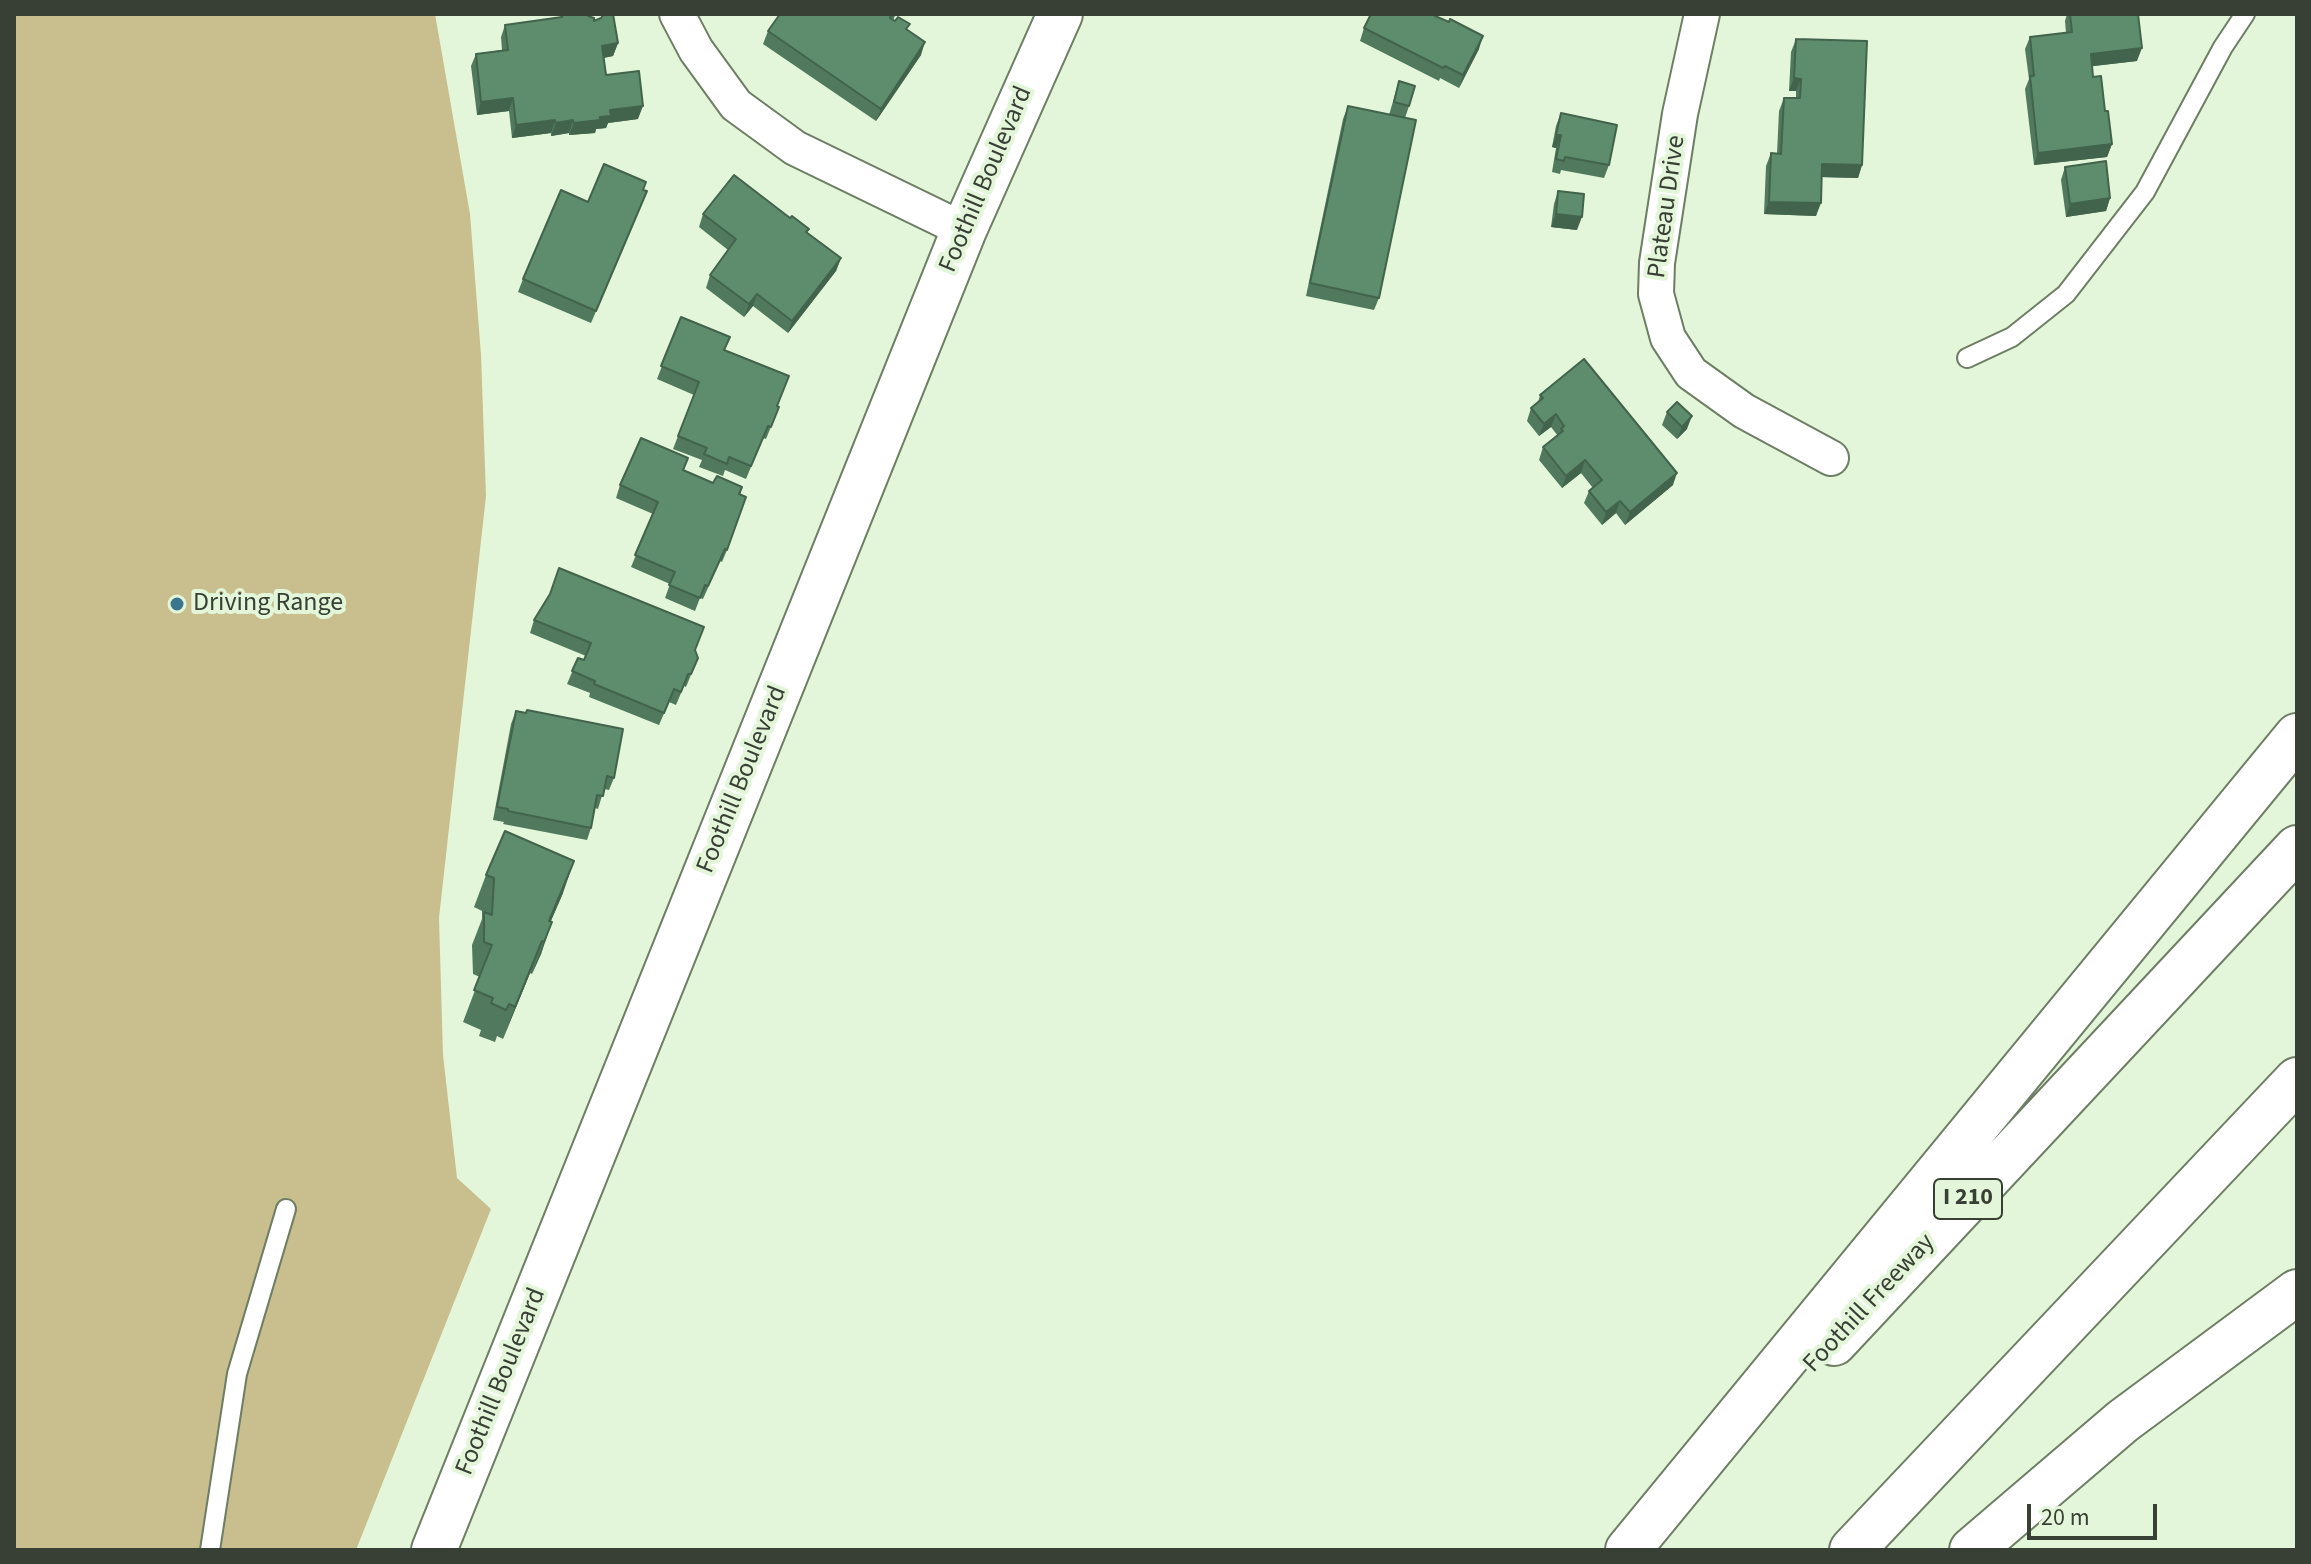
<!DOCTYPE html>
<style>
body{margin:0}
#map{position:relative;width:2311px;height:1564px;overflow:hidden;background:#e3f6d9;font-family:"Source Sans 3",sans-serif}
canvas{display:block}
.frame{position:absolute;inset:0;border:16px solid #383f34;pointer-events:none}
.scale{position:absolute;left:2027px;top:1504px;width:130px;height:36px;box-sizing:border-box;border:4px solid #383f34;border-top:0;padding-left:10px;font-size:24px;line-height:28px;white-space:nowrap;color:#383f34;-webkit-text-stroke:6px #e3f6d9;paint-order:stroke}
</style>
<div id="map">
<canvas width="2311" height="1564"></canvas>
<div class="frame"></div>
<div class="scale">20 m</div>
</div>
<script>
const ctx = document.querySelector('canvas').getContext('2d');
ctx.lineJoin = 'round';
function fillPath(path, color) { ctx.fillStyle = color; ctx.fill(path, 'evenodd'); }
const poly = rows => new Path2D(rows.map(r => 'M' + r).join(''));
function stroke(path, color, width, dash) { ctx.strokeStyle = color; ctx.lineWidth = width; ctx.lineCap = dash ? 'butt' : 'round'; ctx.setLineDash(dash || []); ctx.stroke(path); }
function label(font, color, halo, rows, align = 'center') {
  ctx.font = font + ' "Source Sans 3",sans-serif'; ctx.lineWidth = 8; ctx.setLineDash([]); ctx.textBaseline = 'middle'; ctx.strokeStyle = halo; ctx.fillStyle = color; for (const [text, x, y, turn = 0] of rows) {
    ctx.save(); ctx.translate(x, y); ctx.rotate((+turn || 0) * Math.PI / 180); ctx.textAlign = isNaN(turn) ? turn : align; if (halo) ctx.strokeText(text, 0, 0); ctx.fillText(text, 0, 0); ctx.restore();
  }
}
fillPath(poly([
 [14,14,435,14,470,214,481,355,486,496,439,918,443,1055,457,1178,491,1209,356,1550,14,1550]
]), '#c9be8d');
const service = poly([
 [1967,358,2012,337,2066,294,2145,192,2223,47,2245,14],
 [210,1550,237,1374,286,1209]
]);
const minor = poly([
 [677,14,696,50,736,105,795,148,964,230],
 [1702,14,1680,114,1657,263,1656,294,1668,338,1691,373,1744,411,1831,458]
]);
const primary = poly([
 [434,1550,964,230,1060,14]
]);
const motorway = poly([
 [1834,1343,2297,848],
 [1628,1550,2297,736],
 [1852,1550,2297,1080],
 [1972,1550,2123,1421,2297,1292]
]);
stroke(service, '#6d7e64', 22);
stroke(minor, '#6d7e64', 38);
stroke(primary, '#6d7e64', 48);
stroke(motorway, '#6d7e64', 48);
stroke(service, '#fff', 18);
stroke(minor, '#fff', 34);
stroke(primary, '#fff', 44);
stroke(motorway, '#fff', 44);
fillPath(poly([
 [550,14,588,14,588,16,618,43,613,56,604,58,606,75,638,119,608,123,606,128,596,129,595,133,569,135,569,133,551,136,551,133,512,138,509,111,477,115,471,66,476,54,502,50,501,37,505,25,560,17,561,14,550,16],
 [780,14,896,14,893,20,907,30,921,55,876,121,763,44,768,31],
 [2067,14,2138,14,2137,61,2092,66,2093,77,2105,111,2112,144,2107,157,2034,165,2025,89,2029,79,2025,49,2030,37,2066,33,2065,21],
 [1437,16,1479,49,1459,88,1440,78,1439,81,1360,41,1364,28],
 [1796,39,1862,165,1858,178,1822,177,1816,216,1764,214,1766,166,1771,153,1777,154,1779,111,1784,98,1796,98,1796,91,1789,91,1791,52],
 [1399,81,1409,106,1405,118,1379,298,1374,310,1306,296,1343,119,1348,106,1389,115],
 [1561,113,1609,165,1604,178,1561,170,1560,174,1552,172,1556,148,1552,147,1556,126],
 [2065,167,2110,198,2106,211,2066,217,2061,180],
 [643,190,642,204,591,323,518,292,523,279,588,202],
 [1558,191,1577,230,1551,227,1554,204],
 [703,214,790,218,809,229,807,233,841,258,836,271,788,333,753,306,744,317,706,288,710,275,728,250,699,227],
 [681,317,725,350,779,407,766,439,763,438,746,479,725,470,723,476,699,467,702,460,673,449,694,395,657,379],
 [1540,395,1673,485,1625,525,1616,513,1602,525,1584,503,1589,491,1593,488,1581,473,1562,488,1539,460,1543,447,1558,436,1551,427,1539,436,1527,421,1531,408,1538,403],
 [1667,412,1687,429,1677,439,1662,425],
 [683,470,713,483,742,487,727,550,722,562,720,561,703,599,700,598,695,611,665,598,670,584,631,567,653,514,616,498,620,485],
 [534,620,695,651,698,658,686,687,684,686,676,705,669,702,659,725,589,697,590,693,567,684,578,658,584,660,586,656,530,633],
 [516,711,614,778,609,790,604,789,598,809,595,808,591,828,587,840,503,824,504,822,493,820,511,724],
 [486,875,563,893,551,921,541,954,532,974,530,973,503,1039,497,1036,495,1042,479,1036,481,1030,463,1022,480,977,473,974,472,945,482,919,482,911,474,907]
]), '#51795e');
fillPath(poly([
 [1483,36,1479,49,1459,88,1463,75],
 [925,42,921,55,876,121,881,109],
 [618,43,613,56,597,59,602,46],
 [2142,48,2137,61,2086,67,2091,54],
 [1794,78,1801,79,1796,91,1789,91],
 [513,98,509,111,477,115,481,102],
 [643,106,638,119,608,123,606,128,596,129,595,133,569,135,574,123,600,117,610,110],
 [555,120,551,133,512,138,516,125],
 [573,120,569,133,551,136,556,123],
 [1556,135,1561,135,1556,148,1552,147],
 [2112,144,2107,157,2034,165,2038,153],
 [1822,164,1862,165,1858,178,1818,177],
 [2110,198,2106,211,2066,217,2070,204],
 [1769,202,1821,203,1816,216,1764,214],
 [1556,214,1582,217,1577,230,1551,227],
 [841,258,836,271,788,333,792,321],
 [757,294,753,306,744,317,749,304],
 [1556,414,1551,427,1539,436,1544,424],
 [1692,416,1687,429,1677,439,1682,427],
 [1585,460,1581,473,1562,488,1566,476],
 [1677,473,1673,485,1625,525,1630,512],
 [1620,501,1616,513,1602,525,1606,512],
 [574,861,563,893,542,941,530,973,503,1039,515,1007],
 [552,922,541,954,532,974,544,942]
]), '#42634c');
const building = poly([
 [562,14,588,14,588,16,594,18,594,21,601,18,604,14,613,14,618,43,602,46,606,75,639,71,643,106,610,110,611,116,600,117,600,120,574,123,573,120,556,123,555,120,516,125,513,98,481,102,476,54,508,50,505,25,562,17,562,14],
 [780,14,892,14,890,18,895,21,898,17,910,24,906,29,925,42,881,109,768,31,780,14],
 [1371,14,1436,14,1435,16,1449,22,1450,19,1483,36,1463,75,1445,66,1443,68,1364,28,1371,14],
 [2070,14,2138,14,2142,48,2091,54,2093,77,2101,76,2105,111,2108,111,2112,144,2038,153,2030,76,2034,76,2030,37,2072,32,2070,14],
 [1796,39,1867,41,1862,165,1822,164,1821,203,1769,202,1771,153,1781,154,1784,98,1800,98,1801,79,1794,78,1796,39],
 [1399,81,1415,86,1409,106,1394,102,1399,81],
 [1348,106,1416,120,1379,298,1310,283,1348,106],
 [1561,113,1617,125,1609,165,1565,157,1564,161,1556,159,1561,135,1556,135,1561,113],
 [2106,161,2110,198,2070,204,2065,167,2106,161],
 [604,164,646,182,643,190,647,191,596,311,523,279,561,190,588,202,604,164],
 [734,175,790,218,792,216,809,229,806,232,841,258,792,321,757,294,749,304,710,275,736,239,703,214,734,175],
 [1558,191,1584,194,1582,217,1556,214,1558,191],
 [681,317,730,337,724,350,789,376,777,406,779,407,771,427,768,426,751,466,729,457,727,464,704,454,707,448,678,436,699,382,661,366,681,317],
 [1584,359,1677,473,1630,512,1620,501,1606,512,1589,491,1602,480,1585,460,1566,476,1543,447,1563,431,1561,429,1564,426,1556,414,1544,424,1531,408,1543,398,1540,395,1584,359],
 [1677,402,1692,416,1682,427,1667,412,1677,402],
 [641,438,688,458,683,470,713,483,717,476,742,487,739,494,746,497,727,550,725,549,708,586,705,585,700,598,669,585,675,572,635,555,658,502,620,485,641,438],
 [559,568,704,627,695,650,698,658,691,674,688,674,681,692,674,689,664,713,594,684,595,681,572,671,578,658,584,660,591,643,534,620,550,594,559,568],
 [527,710,623,729,614,778,607,776,603,796,597,795,591,828,508,811,508,809,497,807,516,711,526,713,527,710],
 [505,831,574,861,549,921,552,922,544,942,542,941,515,1007,509,1004,506,1010,491,1003,493,998,474,990,492,945,484,942,484,912,492,915,494,878,486,875,505,831]
]);
fillPath(building, '#5e8d6d');
stroke(building, '#42634c', 2);
for (const [x, y, r, color] of [
 [177,604,8,"#3a748d"]
]) { const dot = new Path2D(); dot.arc(x, y, r, 0, 2 * Math.PI); ctx.fillStyle = color; ctx.fill(dot); stroke(dot, '#e3f6d9', 3); }
for (const [x, y, w] of [
 [1968,1199,68]
]) { const box = new Path2D(); box.roundRect(x - w / 2, y - 20, w, 40, 6); ctx.fillStyle = '#e3f6d9'; ctx.fill(box); stroke(box, '#383f34', 2); }
label('bold 24px', '#383f34', null, [
 ["I 210",1968,1199]
]);
label('26px', '#383f34', '#e3f6d9', [
 ["Foothill Boulevard",987,180,-67],
 ["Plateau Drive",1668,207,-82],
 ["Foothill Boulevard",743,780,-68],
 ["Foothill Freeway",1870,1304,-47],
 ["Foothill Boulevard",502,1382,-68]
]);
label('26px', '#383f34', '#e3f6d9', [
 ["Driving Range",193,604]
], 'left');
</script>
